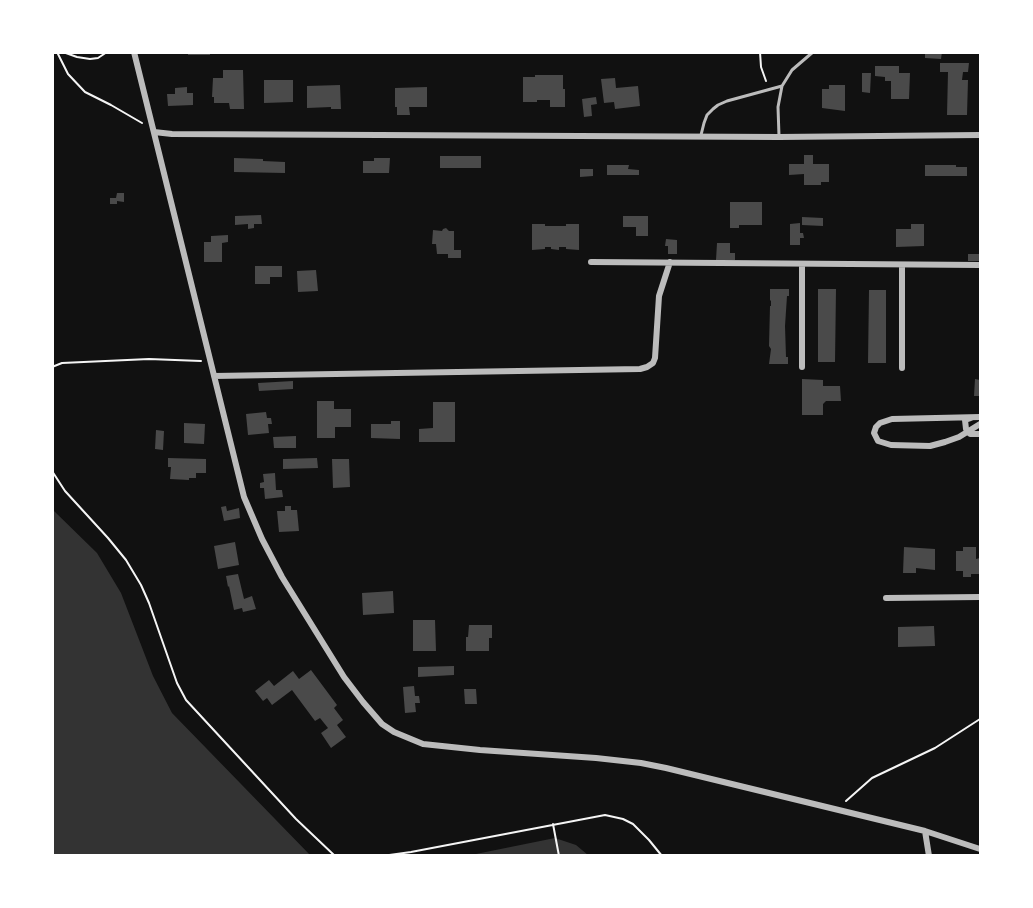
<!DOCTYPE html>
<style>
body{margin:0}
#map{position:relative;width:1033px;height:908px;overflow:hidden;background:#111;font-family:Lato,sans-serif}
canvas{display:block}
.frame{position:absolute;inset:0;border:54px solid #fff;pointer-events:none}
</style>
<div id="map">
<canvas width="1033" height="908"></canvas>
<div class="frame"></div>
</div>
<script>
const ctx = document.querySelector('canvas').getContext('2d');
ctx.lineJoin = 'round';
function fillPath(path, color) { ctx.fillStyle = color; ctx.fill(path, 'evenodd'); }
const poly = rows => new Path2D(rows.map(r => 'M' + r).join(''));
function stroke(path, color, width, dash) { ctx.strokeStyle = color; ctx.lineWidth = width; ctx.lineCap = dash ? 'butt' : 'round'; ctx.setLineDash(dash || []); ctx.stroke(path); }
fillPath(poly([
 [53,510,97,553,121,593,153,676,172,713,310,855,53,855],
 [555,838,576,845,588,855,466,856]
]), '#333');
fillPath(poly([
 [188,52,210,52,210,55,188,55],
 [925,52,942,52,941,59,925,58],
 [940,63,969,63,968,72,963,72,962,80,968,80,967,115,947,115,948,72,940,72],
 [875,66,899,66,899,73,910,73,909,99,891,99,891,81,885,81,885,77,875,76],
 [223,70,243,70,244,109,230,109,229,103,214,103,214,97,212,97,213,78,223,78],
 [862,73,871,73,870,93,862,92],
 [535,75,563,75,563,89,565,89,565,107,550,107,550,100,537,100,537,102,523,102,523,77,535,77],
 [615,78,616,88,638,86,640,106,615,109,614,102,604,103,601,79],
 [264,80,293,80,293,102,264,103],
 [340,85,341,109,331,109,331,107,307,108,307,86],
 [829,85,845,85,845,111,822,108,822,89,829,89],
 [187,87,187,93,193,93,193,105,168,106,167,94,175,94,175,88],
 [427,87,427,107,409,107,410,115,397,115,397,107,395,107,395,88],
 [596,97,597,104,591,105,592,116,584,117,582,99],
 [804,155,813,155,813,164,829,164,829,182,821,182,821,185,804,185,804,174,789,175,789,164,804,164],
 [440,156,481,156,481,168,440,168],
 [234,158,263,159,263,161,285,162,285,173,234,172],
 [374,158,390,158,389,173,363,173,363,161,374,161],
 [607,165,629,165,628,169,639,170,639,175,607,175],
 [925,165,956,165,956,167,967,167,967,176,925,176],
 [580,169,593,169,593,176,580,177],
 [117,193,124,193,124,202,117,201,117,204,110,204,110,198,116,198],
 [730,202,762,202,762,225,739,225,739,228,730,228],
 [261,215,262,224,254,224,254,228,248,229,248,224,235,225,235,216],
 [623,216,648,216,648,236,636,236,636,227,623,227],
 [802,217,823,218,823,226,802,225],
 [800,223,800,233,803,233,804,238,800,238,800,245,790,245,790,224],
 [532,224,545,224,545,226,566,226,566,224,579,224,579,250,566,249,566,247,559,247,559,250,551,249,551,247,545,247,545,249,532,250],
 [911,224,924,224,924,246,896,247,896,229,911,229],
 [446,228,449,231,454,231,454,250,461,250,461,258,448,258,448,254,437,254,436,244,432,244,433,230,442,231,443,229],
 [228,235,228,242,222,243,222,262,204,262,204,242,211,242,211,236],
 [666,239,677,240,677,254,668,254,668,246,665,246],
 [717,243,730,243,730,253,735,253,735,260,716,260],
 [968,254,980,254,980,261,968,261],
 [255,266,282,266,282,277,270,277,270,284,255,284],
 [316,270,318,291,298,292,297,271],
 [770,289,789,289,789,296,787,296,785,326,786,357,788,357,788,364,769,364,771,349,769,346,770,306,771,306,771,301,770,300],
 [818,289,836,289,835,362,818,362],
 [869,290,886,290,886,363,868,363],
 [802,379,823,380,823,386,840,386,841,401,826,401,823,404,823,415,802,415],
 [975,379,980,380,980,396,974,396],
 [293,381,293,389,259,391,258,383],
 [317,401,334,401,334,409,351,409,351,427,335,427,335,438,317,438],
 [433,402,455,402,455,442,419,442,419,429,433,428],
 [266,412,267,418,271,418,272,424,268,424,269,433,248,435,246,414],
 [391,421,400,421,400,439,371,438,371,424,391,424],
 [184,423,205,424,204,444,184,443],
 [156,430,164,431,163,450,155,449],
 [296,436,296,448,274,448,273,437],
 [168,458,206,459,206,473,196,473,196,478,189,478,189,480,170,479,171,467,168,467],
 [317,458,318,468,283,469,283,459],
 [332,459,349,459,350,487,333,488],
 [275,473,276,490,282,490,283,497,265,499,264,488,260,488,260,483,264,482,263,474],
 [226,506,227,511,239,508,240,518,224,521,221,507],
 [285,506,291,506,291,510,297,510,299,531,279,532,277,511,285,511],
 [235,542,239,565,218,569,214,546],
 [904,547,935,549,935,570,916,568,916,573,903,573],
 [963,547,976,547,976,559,980,558,980,574,971,574,971,577,963,577,963,571,956,571,956,551,963,551],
 [238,574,244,599,252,596,256,609,243,612,242,608,234,610,229,586,228,587,226,576],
 [393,591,394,613,363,615,362,593],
 [413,620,435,620,436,651,413,651],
 [469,625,492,625,492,638,489,638,489,651,466,651,466,637,468,637],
 [934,626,935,646,898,647,898,627],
 [454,666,454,675,418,677,418,667],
 [311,670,337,705,334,708,343,720,337,725,346,737,331,748,321,733,328,728,320,718,315,721,292,690,272,705,267,698,263,701,255,691,269,680,274,686,293,671,299,679],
 [414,686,415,696,419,696,420,703,415,703,416,712,405,713,403,687],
 [464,689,476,689,477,704,465,704]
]), '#4a4a4a');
stroke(poly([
 [57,52,68,74,85,92,111,105,142,123],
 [63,52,77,57,90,59,98,58,107,52],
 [760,52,761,67,766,81],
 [52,367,62,363,149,359,201,361],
 [52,471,65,491,108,538,126,560,141,585,149,603,177,683,186,700,296,819,335,856],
 [846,801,872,778,935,748,980,719],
 [553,824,559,856],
 [382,856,411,852,605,815,623,819,633,824,649,840,662,856]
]), '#f5f5f5', 2);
stroke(poly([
 [701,135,704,123,707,115,713,109,718,105,727,101,782,86],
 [779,136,778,107,782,86,792,70,813,52]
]), '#bcbcbc', 3);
stroke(poly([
 [134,52,244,497,262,539,282,577,344,677,363,702,382,724,394,732,423,744,480,750,596,758,641,763,666,768,925,831,980,849],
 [154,132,172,134,379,135,779,137,980,135],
 [591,262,980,265],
 [802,367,802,264],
 [902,368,902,265],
 [214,376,640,369,647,367,653,363,655,358,659,296,670,262],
 [980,417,892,419,880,423,876,427,874,433,878,441,891,445,930,446,945,442,959,437,980,424],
 [971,418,965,420,966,429,970,434,980,434],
 [886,598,980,597],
 [925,831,929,856]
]), '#bcbcbc', 6);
</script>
